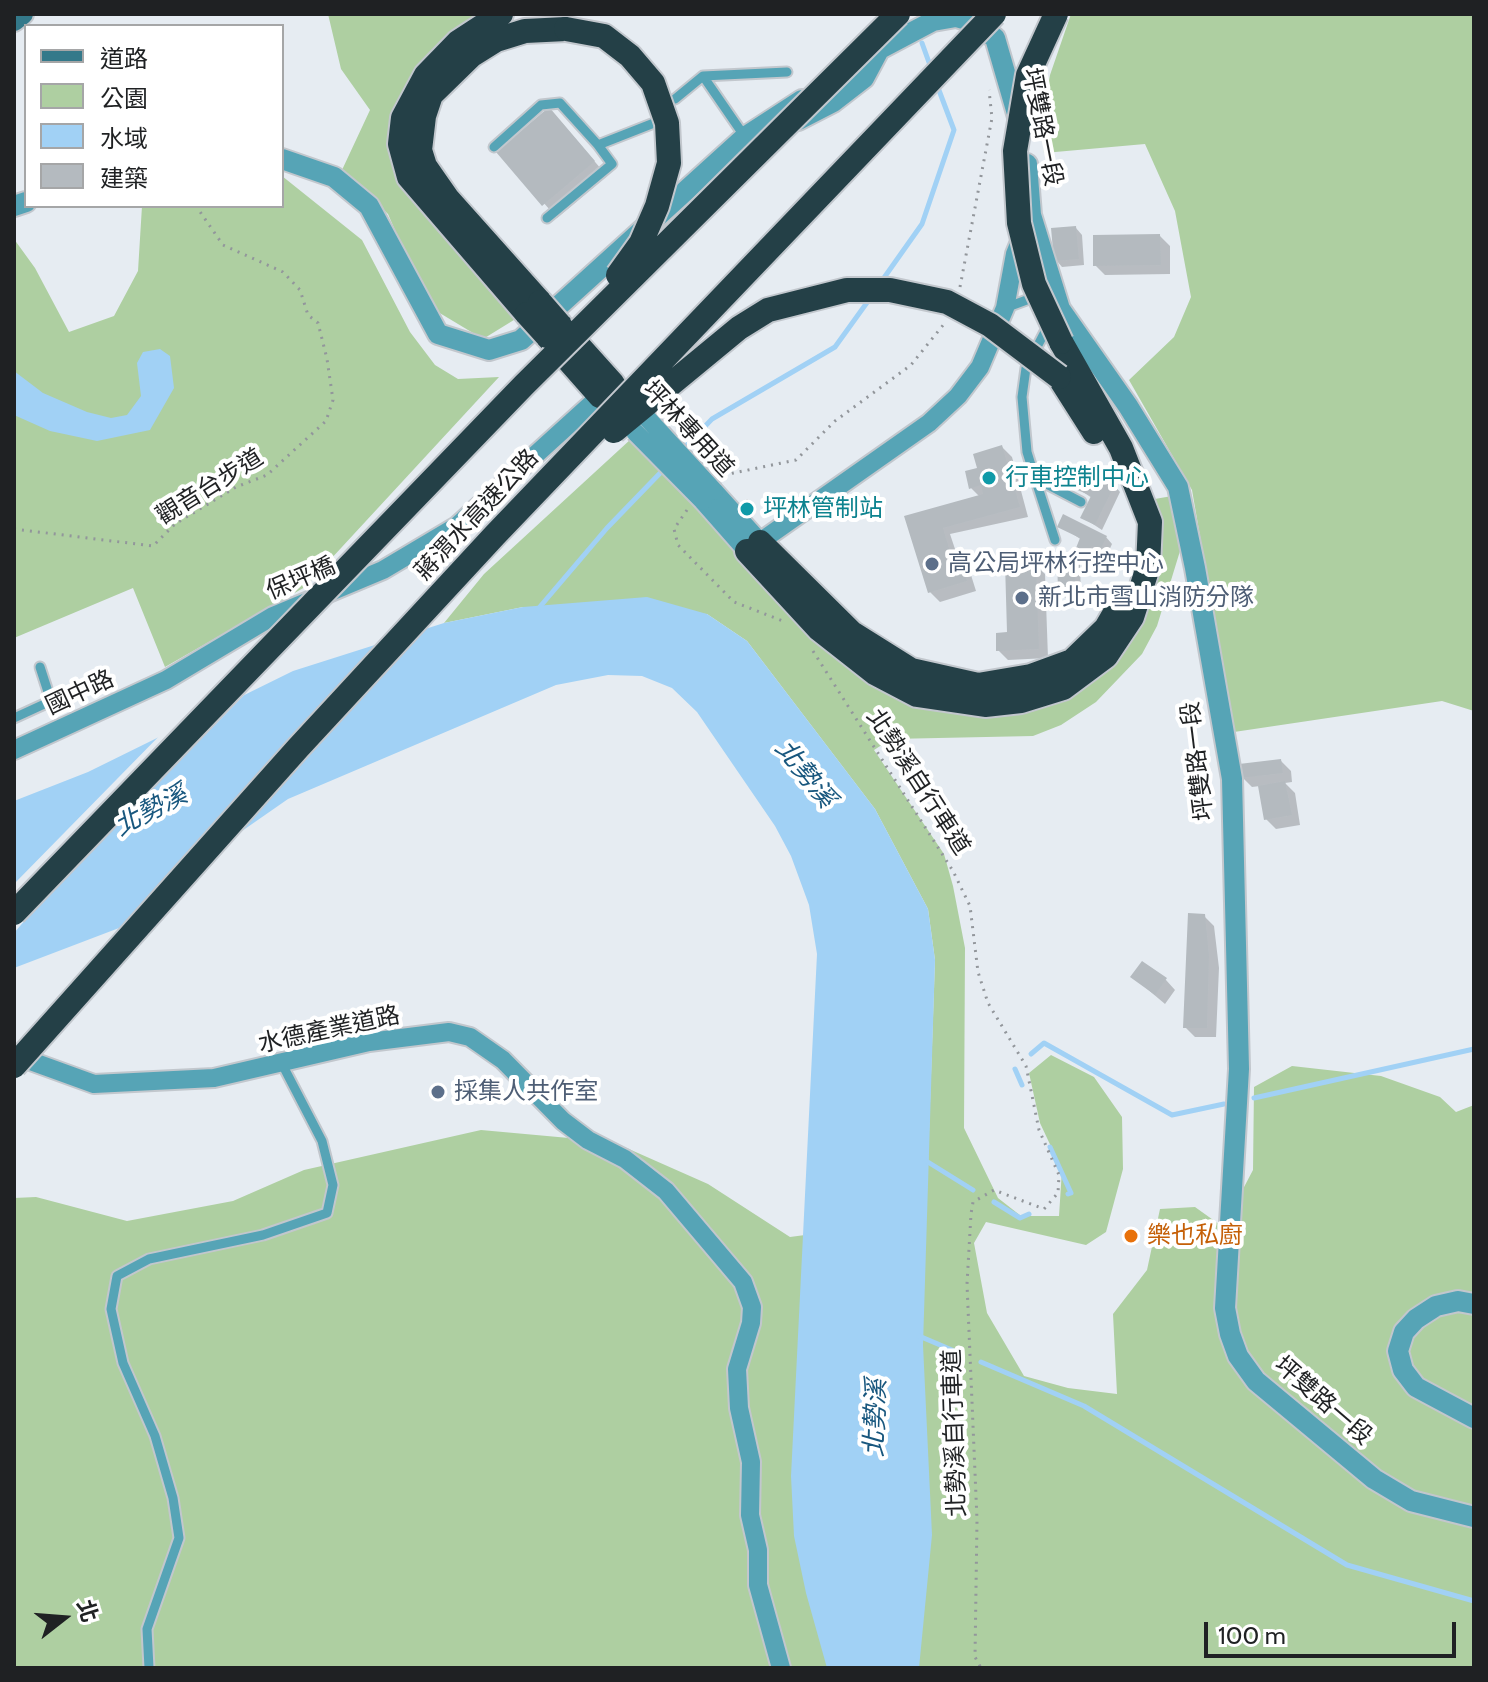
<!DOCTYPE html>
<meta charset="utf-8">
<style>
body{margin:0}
#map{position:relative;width:1488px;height:1682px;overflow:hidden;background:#e6ecf2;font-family:Cabin,"Noto Sans TC",sans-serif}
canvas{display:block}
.frame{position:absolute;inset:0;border:16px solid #1f2123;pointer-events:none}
.legend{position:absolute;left:24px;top:24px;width:260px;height:184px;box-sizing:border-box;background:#fff;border:2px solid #a5a6a7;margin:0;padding:10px 14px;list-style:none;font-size:24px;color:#1f2123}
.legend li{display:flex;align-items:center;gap:16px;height:40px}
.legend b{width:40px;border:2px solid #a5a6a7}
.north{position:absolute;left:24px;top:1578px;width:80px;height:80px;-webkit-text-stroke:6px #fff;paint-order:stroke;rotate:73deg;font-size:22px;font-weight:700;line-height:32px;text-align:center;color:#1f2123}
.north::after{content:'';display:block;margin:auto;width:28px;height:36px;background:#1f2123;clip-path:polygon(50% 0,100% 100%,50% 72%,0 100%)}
.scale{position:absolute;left:1204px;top:1622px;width:252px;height:36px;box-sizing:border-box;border:4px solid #1f2123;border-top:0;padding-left:10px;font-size:24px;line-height:28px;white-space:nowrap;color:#1f2123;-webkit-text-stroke:6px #fff;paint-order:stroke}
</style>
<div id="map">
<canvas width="1488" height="1682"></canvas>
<div class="frame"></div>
<ul class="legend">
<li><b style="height:10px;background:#34798a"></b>道路</li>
<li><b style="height:22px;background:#aecfa1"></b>公園</li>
<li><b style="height:22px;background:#a1d1f5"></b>水域</li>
<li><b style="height:22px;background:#b4babf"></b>建築</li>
</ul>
<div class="north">北</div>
<div class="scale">100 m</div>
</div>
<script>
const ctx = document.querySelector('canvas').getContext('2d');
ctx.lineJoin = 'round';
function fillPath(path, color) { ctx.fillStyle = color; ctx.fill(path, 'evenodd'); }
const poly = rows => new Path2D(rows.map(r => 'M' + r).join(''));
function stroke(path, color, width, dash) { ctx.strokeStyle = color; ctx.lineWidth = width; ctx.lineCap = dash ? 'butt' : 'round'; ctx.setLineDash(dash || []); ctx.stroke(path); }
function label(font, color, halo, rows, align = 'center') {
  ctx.font = font + ' Cabin,"Noto Sans TC",sans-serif'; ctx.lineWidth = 8; ctx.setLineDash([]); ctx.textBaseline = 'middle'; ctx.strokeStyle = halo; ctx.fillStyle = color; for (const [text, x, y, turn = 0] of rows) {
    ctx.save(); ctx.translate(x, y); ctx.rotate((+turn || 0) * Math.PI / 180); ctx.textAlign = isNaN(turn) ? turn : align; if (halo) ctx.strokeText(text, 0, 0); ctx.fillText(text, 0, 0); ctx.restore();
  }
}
fillPath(poly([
 [328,14,491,14,394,120,522,315,483,339,438,312,416,279,388,214,342,170,370,110,341,69],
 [1071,14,1474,14,1474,711,1442,701,1234,732,1192,490,1129,380,1174,337,1191,297,1175,211,1145,144,1044,153,1042,122,1050,75],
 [282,176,362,240,410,332,435,365,458,379,499,377,305,587,165,667,133,588,14,638,14,239,35,268,69,332,114,316,138,271,142,206,282,206],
 [631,439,840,651,969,706,1127,641,1149,500,1172,496,1180,551,1157,626,1142,654,1096,702,1061,725,1033,736,891,739,874,750,944,854,953,886,965,948,964,1128,998,1198,1021,1216,1059,1216,1062,1170,1040,1123,1029,1073,1051,1055,1094,1077,1122,1117,1123,1169,1106,1232,1086,1245,986,1222,974,1243,987,1313,1024,1376,1068,1388,1117,1394,1113,1314,1147,1270,1160,1209,1195,1207,1223,1227,1253,1170,1254,1087,1292,1066,1381,1076,1440,1097,1456,1112,1474,1105,1474,1668,14,1668,14,1198,36,1197,127,1221,233,1201,304,1170,481,1130,613,1142,708,1184,790,1237,926,1219,935,960,928,909,875,809,747,641,707,614,523,607,444,623,484,574]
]), '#aecfa1');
fillPath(poly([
 [160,349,170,356,174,388,150,430,97,441,50,431,14,415,14,371,43,393,87,412,111,418,127,415,141,396,137,363,143,352],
 [647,597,707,614,747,641,875,809,928,909,935,960,923,1345,932,1535,919,1668,827,1668,806,1593,794,1536,791,1476,817,954,809,905,791,856,775,826,697,712,672,688,642,676,608,675,556,685,288,799,196,863,119,928,14,968,14,801,88,772,293,671,444,623,523,607]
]), '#a1d1f5');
fillPath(poly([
 [254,685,32,912,14,933,14,884,167,728]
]), '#e6ecf2');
fillPath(poly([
 [562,123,607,176,557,218,499,152],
 [1076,228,1082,235,1084,265,1062,267,1056,260],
 [1160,236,1170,246,1170,274,1105,275,1095,265],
 [1002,447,1012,457,1028,517,950,534,960,564,971,575,976,591,940,602,930,592,907,518,980,497,971,488,979,469],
 [1098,484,1114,485,1120,492,1102,530,1082,517,1092,498,1074,486],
 [1060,526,1106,537,1112,544,1107,555,1098,551,1094,559,1078,548,1082,540],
 [1074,556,1080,562,1081,598,1066,598,1060,592],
 [1035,564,1045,574,1048,658,1008,660,998,650,1009,634],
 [1281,761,1291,771,1292,782,1285,783,1295,793,1300,825,1276,829,1266,819,1260,786,1252,787,1242,777],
 [1204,916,1214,926,1219,968,1216,1037,1195,1037,1185,1027],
 [1133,977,1166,980,1175,990,1165,1004]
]), '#0003');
stroke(poly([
 [922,43,931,68],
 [881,282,922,224,954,130,937,85],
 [683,449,712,419,835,347,871,297],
 [538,609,607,528,665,468],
 [1031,1054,1044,1043,1172,1115,1224,1104],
 [1015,1069,1022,1085],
 [1254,1098,1474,1049],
 [1050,1147,1071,1193,1068,1194],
 [923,1159,973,1190],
 [994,1202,1020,1218,1029,1214],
 [919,1336,959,1353],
 [981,1362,1084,1406,1347,1565,1474,1601]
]), '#a1d1f5', 5);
fillPath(poly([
 [549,107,595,161,542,206,496,152],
 [1076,226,1079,259,1054,261,1051,228],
 [1160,234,1161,265,1093,266,1093,235],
 [1002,445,1020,507,943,528,954,565,961,562,967,581,928,593,904,516,983,494,981,485,969,489,965,471,977,468,973,454],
 [1079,472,1097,481,1099,476,1115,484,1095,525,1080,518,1091,496,1071,487],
 [747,499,753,505,747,512,741,506],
 [1063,514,1107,536,1100,550,1092,546,1088,554,1076,548,1080,538,1057,527],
 [1057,554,1075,554,1075,592,1058,593],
 [1036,562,1039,649,996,651,996,633,1007,632,1005,563],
 [1281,759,1283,773,1240,778,1239,764],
 [1285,781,1292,815,1264,820,1258,786],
 [1188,913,1205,914,1209,956,1207,1028,1183,1028],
 [1142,961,1167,978,1155,995,1130,977]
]), '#b4babf');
const service = poly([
 [703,76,787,72],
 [675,99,703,76,745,137],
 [494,147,541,105,560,103,598,145],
 [547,218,612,164,598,145,654,123],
 [1005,308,1032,298,1039,300],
 [1050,322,1026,368,1022,397,1027,452,1035,478,1081,502],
 [1035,478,1055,540],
 [14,718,51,701,40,667],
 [149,1668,147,1629,179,1538,173,1498,155,1436,123,1363,111,1309,117,1276,149,1259,263,1235,327,1213,333,1185,322,1141,282,1064]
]);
const minor = poly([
 [714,491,760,542],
 [703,501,747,551,929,423,958,396,980,367,1005,308,1015,254,1024,232],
 [14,750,166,680,273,616,383,570,457,526,608,389],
 [14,1055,94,1084,214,1078,369,1042,449,1032,470,1037,503,1060,563,1121,588,1140,625,1159,666,1191,743,1282,752,1307,751,1323,737,1369,739,1408,751,1462,750,1515,758,1550,758,1585,781,1668]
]);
const tertiary = poly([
 [865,57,933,21,956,17,970,21,995,38,1018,117],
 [798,120,833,102,864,78,880,48],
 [282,159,334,177,369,206,438,334,489,350,521,340,745,137,802,100],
 [1027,164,1031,215,1060,309,1128,406,1178,487,1195,568,1232,779,1239,1069,1225,1308,1230,1334,1238,1356,1256,1381,1374,1479,1411,1501,1474,1517],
 [14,206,26,202],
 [1474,1304,1458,1301,1436,1306,1416,1319,1404,1332,1398,1351,1403,1370,1416,1387,1474,1418]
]);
const secondary = poly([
 [14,21,23,14]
]);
const motorway = poly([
 [501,14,458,42,426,75,403,118,400,144,409,177,527,314],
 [540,302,448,199,425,166,420,150,424,116,431,95,472,55,496,40,525,31,566,29],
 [560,325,613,384],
 [547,336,600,396],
 [1059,377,1094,432],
 [760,542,852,633,911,670,978,685,1031,676,1072,661,1106,628,1120,604],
 [747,551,819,629,875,673,917,695,985,705,1021,701,1063,688,1106,656,1132,617,1148,567,1150,522,1121,448,1061,342]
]);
stroke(service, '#c2c7cd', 13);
stroke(minor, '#c2c7cd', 22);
stroke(tertiary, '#c2c7cd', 24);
stroke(secondary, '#c2c7cd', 24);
stroke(motorway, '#c2c7cd', 28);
stroke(poly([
 [960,287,992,118,989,90],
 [724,475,796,460,835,421,911,365,944,324],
 [687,510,674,529,678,545,734,602,783,621],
 [14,529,153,546,175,524,236,487,267,475,326,421,333,400,327,359,318,323,308,315,300,290,283,272,223,245,196,206],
 [813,651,953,871,970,906,978,972,988,1003,1026,1066,1039,1130,1059,1175,1058,1193,1044,1209,994,1190,973,1202,971,1214,967,1284,977,1520,975,1657,981,1668]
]), '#92969b', 3, [2, 6]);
stroke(service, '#56a4b6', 9);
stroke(minor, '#56a4b6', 18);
stroke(tertiary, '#56a4b6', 20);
stroke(secondary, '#34798a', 20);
stroke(motorway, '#244047', 24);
const minorBridge = poly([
 [647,418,714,491],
 [635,432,703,501]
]);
const motorwayBridge = poly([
 [1056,14,1028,75,1015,151,1019,223,1034,284,1061,342],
 [566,29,604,36,630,56,653,83,667,123,669,163,657,206,641,243,618,275],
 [540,302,560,325],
 [527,314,547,336],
 [614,431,739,328,768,310,847,290,890,290,947,302,990,325,1059,377],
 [14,913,524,385,898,14],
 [14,1066,298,748,495,535,994,14]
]);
stroke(minorBridge, '#c2c7cd', 22, []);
stroke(motorwayBridge, '#c2c7cd', 28, []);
stroke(minorBridge, '#56a4b6', 18);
stroke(motorwayBridge, '#244047', 24);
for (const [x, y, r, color] of [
 [989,478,8,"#0f9aa8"],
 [747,509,8,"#0f9aa8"],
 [932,564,8,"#5c6f8a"],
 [1022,598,8,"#5c6f8a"],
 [438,1092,8,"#5c6f8a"],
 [1131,1236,8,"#e8710a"]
]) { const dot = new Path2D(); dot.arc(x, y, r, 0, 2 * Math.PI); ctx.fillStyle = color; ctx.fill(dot); stroke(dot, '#fff', 3); }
label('24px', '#1f2123', '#fff', [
 ["坪雙路一段",1042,127,79],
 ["坪林專用道",688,429,47],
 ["觀音台步道",210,487,-32],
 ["蔣渭水高速公路",477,515,-47],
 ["保坪橋",301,579,-23],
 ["國中路",80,693,-25],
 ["坪雙路一段",1198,761,-97],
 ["北勢溪自行車道",918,782,57],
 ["水德產業道路",329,1030,-12],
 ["坪雙路一段",1323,1401,41],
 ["北勢溪自行車道",955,1433,-92]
]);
label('24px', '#0d838f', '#fff', [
 ["行車控制中心",1005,478],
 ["坪林管制站",763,509]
], 'left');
label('24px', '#4e5e75', '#fff', [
 ["高公局坪林行控中心",948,564],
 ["新北市雪山消防分隊",1038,598],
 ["採集人共作室",454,1092]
], 'left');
label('24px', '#c56008', '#fff', [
 ["樂也私廚",1147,1236]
], 'left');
label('italic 26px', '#18577e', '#fff', [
 ["北勢溪",805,774,51],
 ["北勢溪",151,811,-28],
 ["北勢溪",876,1418,-88]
]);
</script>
